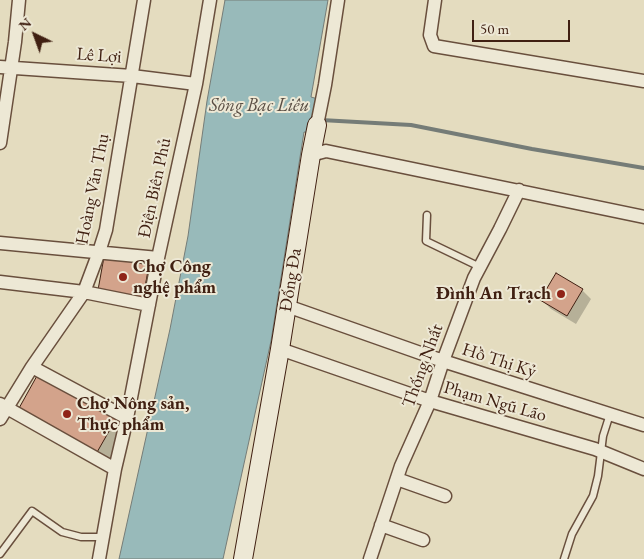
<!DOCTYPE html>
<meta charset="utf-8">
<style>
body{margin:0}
#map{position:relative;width:644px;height:559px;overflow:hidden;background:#e4dcbf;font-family:"EB Garamond",serif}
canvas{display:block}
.north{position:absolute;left:10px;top:10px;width:50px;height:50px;-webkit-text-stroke:4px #ede8d5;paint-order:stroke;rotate:318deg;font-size:14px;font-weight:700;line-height:20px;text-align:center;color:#402012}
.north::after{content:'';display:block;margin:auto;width:18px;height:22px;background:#402012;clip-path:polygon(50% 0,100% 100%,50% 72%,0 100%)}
.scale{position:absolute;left:472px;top:20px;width:98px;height:22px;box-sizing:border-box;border:2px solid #402012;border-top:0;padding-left:6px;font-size:15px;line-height:18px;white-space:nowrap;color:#402012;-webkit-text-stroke:4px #ede8d5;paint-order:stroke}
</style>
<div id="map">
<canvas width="644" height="559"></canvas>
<div class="north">N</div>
<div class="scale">50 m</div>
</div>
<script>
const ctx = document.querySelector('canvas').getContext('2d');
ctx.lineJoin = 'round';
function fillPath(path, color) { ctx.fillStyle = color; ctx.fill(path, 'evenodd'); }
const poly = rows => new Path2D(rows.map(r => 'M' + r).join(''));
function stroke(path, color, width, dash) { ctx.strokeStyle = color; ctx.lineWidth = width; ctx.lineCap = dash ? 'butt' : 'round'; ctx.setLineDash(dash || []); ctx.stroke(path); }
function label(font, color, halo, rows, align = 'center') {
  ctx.font = font + ' "EB Garamond",serif'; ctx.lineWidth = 4; ctx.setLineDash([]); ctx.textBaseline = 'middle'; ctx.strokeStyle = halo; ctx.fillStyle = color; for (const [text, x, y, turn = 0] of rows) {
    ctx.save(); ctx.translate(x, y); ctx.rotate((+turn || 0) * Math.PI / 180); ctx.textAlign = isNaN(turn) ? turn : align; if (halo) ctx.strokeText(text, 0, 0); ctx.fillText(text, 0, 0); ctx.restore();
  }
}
const water = poly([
 [225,0,328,0,311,97,318,99,312,133,304,132,271,341,223,559,119,559,170,329,188,236,207,101,225,0]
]);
fillPath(water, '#98baba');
stroke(water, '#757c77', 1);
fillPath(poly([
 [105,258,149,266,158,276,152,307,108,298],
 [582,290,591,299,576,324,551,309,542,300],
 [20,409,115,420,127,432,108,465]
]), '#0003');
stroke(poly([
 [321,120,411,125,532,149,644,168]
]), '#757c77', 4);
const building = poly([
 [104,257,149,265,143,298,98,290,104,257],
 [556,273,583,289,567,316,540,300,556,273],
 [38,374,116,419,96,454,18,410,38,374]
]);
fillPath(building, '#d3a38b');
stroke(building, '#402012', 1);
const lane = poly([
 [427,215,426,241,480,267],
 [0,554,32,511,62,532,81,537,103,537],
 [564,559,572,534,593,496,598,476,603,436,610,414]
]);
const street = poly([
 [435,0,430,35,434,46,644,81],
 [0,67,132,76,196,84],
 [317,125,325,85,338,0],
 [0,143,15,42,19,0],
 [311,155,326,151,644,217],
 [0,243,158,258],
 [0,282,84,292,149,305],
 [287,306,443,361,644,425],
 [280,349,430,401,595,449,644,469],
 [32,367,127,418],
 [0,404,115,469],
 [0,419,32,367,84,292,99,252,106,230,144,0],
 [397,479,445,496],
 [381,525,423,540],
 [99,559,115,469,127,418,158,258,196,84,210,0],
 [370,559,401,466,430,401,443,361,474,278,500,229,519,190]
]);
const secondary = poly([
 [243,559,280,349,311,155,317,125]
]);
stroke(lane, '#694f3d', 9);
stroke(street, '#694f3d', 15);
stroke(secondary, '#402012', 20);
stroke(lane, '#ede8d5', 6);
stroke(street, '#ede8d5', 12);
stroke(secondary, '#ede8d5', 18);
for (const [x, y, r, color] of [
 [123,277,5,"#8f2418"],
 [561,294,5,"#8f2418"],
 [67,414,5,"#8f2418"]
]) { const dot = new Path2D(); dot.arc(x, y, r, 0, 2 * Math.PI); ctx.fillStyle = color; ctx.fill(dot); stroke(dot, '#ede8d5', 2); }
label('18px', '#402012', '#ede8d5', [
 ["Lê Lợi",99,56,4],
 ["Điện Biên Phủ",155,188,-78],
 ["Hoàng Văn Thụ",93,189,-79],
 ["Đống Đa",291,280,-81],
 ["Hồ Thị Kỷ",499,361,18],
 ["Thống Nhất",423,366,-70],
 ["Phạm Ngũ Lão",495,402,16]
]);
label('bold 18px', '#402012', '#ede8d5', [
 ["Chợ Công",133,267],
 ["nghệ phẩm",133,288],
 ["Đình An Trạch",551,294,"right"],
 ["Chợ Nông sản,",77,404],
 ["Thực phẩm",77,425]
], 'left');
label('italic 19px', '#5a4e44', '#ede8d5', [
 ["Sông Bạc Liêu",259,106]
]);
</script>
